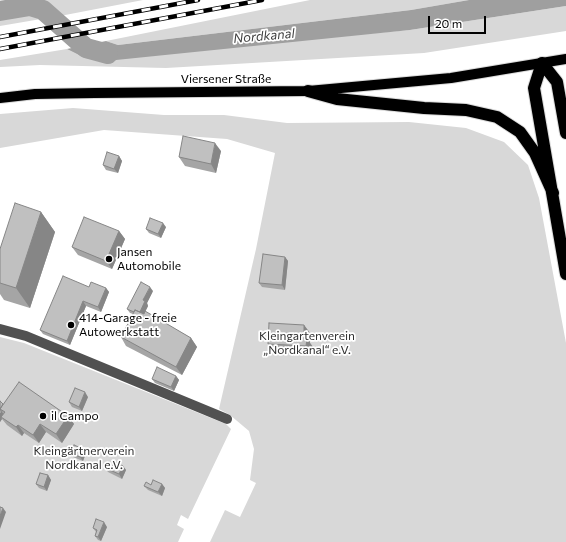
<!DOCTYPE html>
<meta charset="utf-8">
<style>
body{margin:0}
#map{position:relative;width:566px;height:542px;overflow:hidden;background:#fff;font-family:Commissioner,sans-serif}
canvas{display:block}
.scale{position:absolute;left:428px;top:16px;width:58px;height:18px;box-sizing:border-box;border:2px solid #000;border-top:0;padding-left:5px;font-size:12px;line-height:14px;white-space:nowrap;color:#000;-webkit-text-stroke:3px #fff;paint-order:stroke}
</style>
<div id="map">
<canvas width="566" height="542"></canvas>
<div class="scale">20 m</div>
</div>
<script>
const ctx = document.querySelector('canvas').getContext('2d');
ctx.lineJoin = 'round';
function fillPath(path, color) { ctx.fillStyle = color; ctx.fill(path, 'evenodd'); }
const poly = rows => new Path2D(rows.map(r => 'M' + r).join(''));
function stroke(path, color, width, dash) { ctx.strokeStyle = color; ctx.lineWidth = width; ctx.lineCap = dash ? 'butt' : 'round'; ctx.setLineDash(dash || []); ctx.stroke(path); }
function label(font, color, halo, rows, align = 'center') {
  ctx.font = font + ' Commissioner,sans-serif'; ctx.lineWidth = 3.5; ctx.setLineDash([]); ctx.textBaseline = 'middle'; ctx.strokeStyle = halo; ctx.fillStyle = color; for (const [text, x, y, turn = 0] of rows) {
    ctx.save(); ctx.translate(x, y); ctx.rotate((+turn || 0) * Math.PI / 180); ctx.textAlign = isNaN(turn) ? turn : align; if (halo) ctx.strokeText(text, 0, 0); ctx.fillText(text, 0, 0); ctx.restore();
  }
}
fillPath(poly([
 [34,0,143,0,60,16,43,2],
 [310,0,469,0,411,10,118,45,106,41],
 [566,6,566,31,424,53,166,68,40,65,0,67,0,60,67,49,85,58,410,30],
 [20,13,41,19,0,26,0,17],
 [73,108,164,115,224,115,287,123,409,122,466,128,504,142,528,165,539,198,566,343,566,542,210,542,225,510,240,517,256,483,250,480,254,449,249,431,230,415,219,409,256,249,275,153,227,139,104,130,0,148,0,114],
 [0,337,24,343,226,424,231,429,188,519,181,515,177,525,184,529,178,542,0,542]
]), '#d8d8d8');
fillPath(poly([
 [469,0,566,0,566,6,410,30,116,60,85,58,67,49,106,41,118,45,411,10]
]), '#9f9f9f');
stroke(poly([
 [0,11,30,6,43,10,86,48,108,54]
]), '#9f9f9f', 20);
const major = poly([
 [0,98,35,94,95,93,308,91,451,78,566,59]
]);
const highway = poly([
 [542,63,534,88,566,274],
 [542,63,557,82,566,133],
 [308,91,337,99,424,108,466,110,497,117,520,132,535,153,553,193]
]);
stroke(major, '#dbdbdb', 12);
stroke(highway, '#dbdbdb', 14);
stroke(poly([
 [0,329,26,336,227,419]
]), '#515151', 10);
stroke(major, '#000', 10);
stroke(highway, '#000', 12);
const rail = poly([
 [0,37,198,0],
 [0,49,262,0]
]);
stroke(rail, '#000', 4.5);
stroke(rail, '#fff', 3, [9]);
fillPath(poly([
 [221,151,216,173,185,166,179,157],
 [119,156,122,161,118,173,106,170,103,165],
 [41,212,55,232,30,308,4,300,0,294,0,249],
 [166,227,161,238,149,233,146,229],
 [119,231,125,239,112,269,78,255,72,247],
 [285,257,288,261,285,290,262,287,259,283],
 [89,287,106,288,109,292,101,312,86,306,70,345,43,334,40,330],
 [153,291,147,303,148,306,145,312,191,338,197,347,182,375,126,346,121,337,133,314,130,313,127,309],
 [304,325,310,333,310,343,313,347,312,355,274,353,268,344],
 [176,376,179,380,174,391,155,383,152,379],
 [88,397,82,411,72,407,69,402],
 [0,401,3,404,68,416,74,424,62,443,46,432,39,443,24,433,22,436,7,425,2,419,0,422],
 [72,450,86,453,83,461,68,455,65,451],
 [123,466,126,470,122,479,108,472,105,468],
 [48,475,51,480,47,491,39,488,36,484],
 [162,484,165,488,162,496,148,490,144,486],
 [107,527,101,541,98,540,95,536,96,532,93,528]
]), '#a5a5a5');
fillPath(poly([
 [215,143,221,151,216,173,211,164],
 [119,156,122,161,118,173,114,169],
 [41,212,55,232,30,308,16,288],
 [163,223,166,227,161,238,158,234],
 [119,231,125,239,112,269,106,261],
 [285,257,288,261,285,290,282,285],
 [150,287,153,291,147,303,148,306,142,318,139,314,143,300],
 [106,288,109,292,101,312,98,307],
 [83,301,86,306,70,345,67,341],
 [304,325,310,333,310,343,313,347,312,355,306,346,304,339],
 [191,338,197,347,182,375,176,367],
 [176,376,179,380,174,391,171,387],
 [85,392,88,397,82,411,79,407],
 [2,412,5,416,1,417,2,419,0,422,0,414],
 [68,416,74,424,62,443,56,434],
 [40,424,46,432,39,443,33,435],
 [18,425,24,433,22,436,16,427],
 [83,449,86,453,83,461,80,457],
 [123,466,126,470,122,479,119,474],
 [48,475,51,480,47,491,44,487],
 [162,484,165,488,162,496,158,492],
 [3,508,6,512,0,529,0,516],
 [104,522,107,527,101,541,98,537]
]), '#868686');
const building = poly([
 [183,136,215,143,211,164,179,157,183,136],
 [107,152,119,156,114,169,103,165,107,152],
 [15,203,41,212,16,288,0,283,0,249,15,203],
 [84,217,119,231,106,261,72,247,84,217],
 [150,218,163,223,158,234,146,229,150,218],
 [263,254,285,257,282,285,259,283,263,254],
 [63,276,89,287,91,282,106,288,98,307,83,301,67,341,40,330,63,276],
 [141,282,150,287,143,300,145,301,140,312,135,310,134,312,127,309,141,282],
 [135,310,144,314,145,311,191,338,176,367,121,337,135,310],
 [269,323,304,325,304,339,307,339,306,346,268,344,269,323],
 [157,367,176,376,171,387,152,379,157,367],
 [19,382,68,416,56,434,40,424,33,435,18,425,16,427,1,417,5,412,0,409,19,382],
 [75,388,85,392,79,407,69,402,75,388],
 [0,401,3,404,0,409,2,412,0,414,0,401],
 [74,445,83,449,80,457,65,451,67,448,72,450,74,445],
 [114,462,123,466,119,474,105,468,107,464,112,467,114,462],
 [40,473,48,475,44,487,36,484,40,473],
 [153,480,162,484,158,492,144,486,146,482,151,485,153,480],
 [0,507,3,508,0,516,0,507],
 [96,519,104,522,98,537,95,536,97,530,93,528,96,519]
]);
fillPath(building, '#c0c0c0');
stroke(building, '#868686', 1);
for (const [x, y, r, color] of [
 [109,259,4,"#000"],
 [71,325,4,"#000"],
 [43,416,4,"#000"]
]) { const dot = new Path2D(); dot.arc(x, y, r, 0, 2 * Math.PI); ctx.fillStyle = color; ctx.fill(dot); stroke(dot, '#fff', 1.5); }
label('12px', '#000', '#fff', [
 ["Viersener Straße",226,79]
]);
label('12px', '#000', '#fff', [
 ["Jansen",117,252],
 ["Automobile",117,266],
 ["414-Garage - freie",79,318],
 ["Autowerkstatt",79,332],
 ["il Campo",51,416]
], 'left');
label('12px', '#2f2f2f', '#fff', [
 ["Kleingartenverein",307,336],
 ["„Nordkanal“ e.V.",307,350],
 ["Kleingärtnerverein",84,451],
 ["Nordkanal e.V.",84,465]
]);
label('italic 13px', '#404040', '#fff', [
 ["Nordkanal",264,36,-5]
]);
</script>
